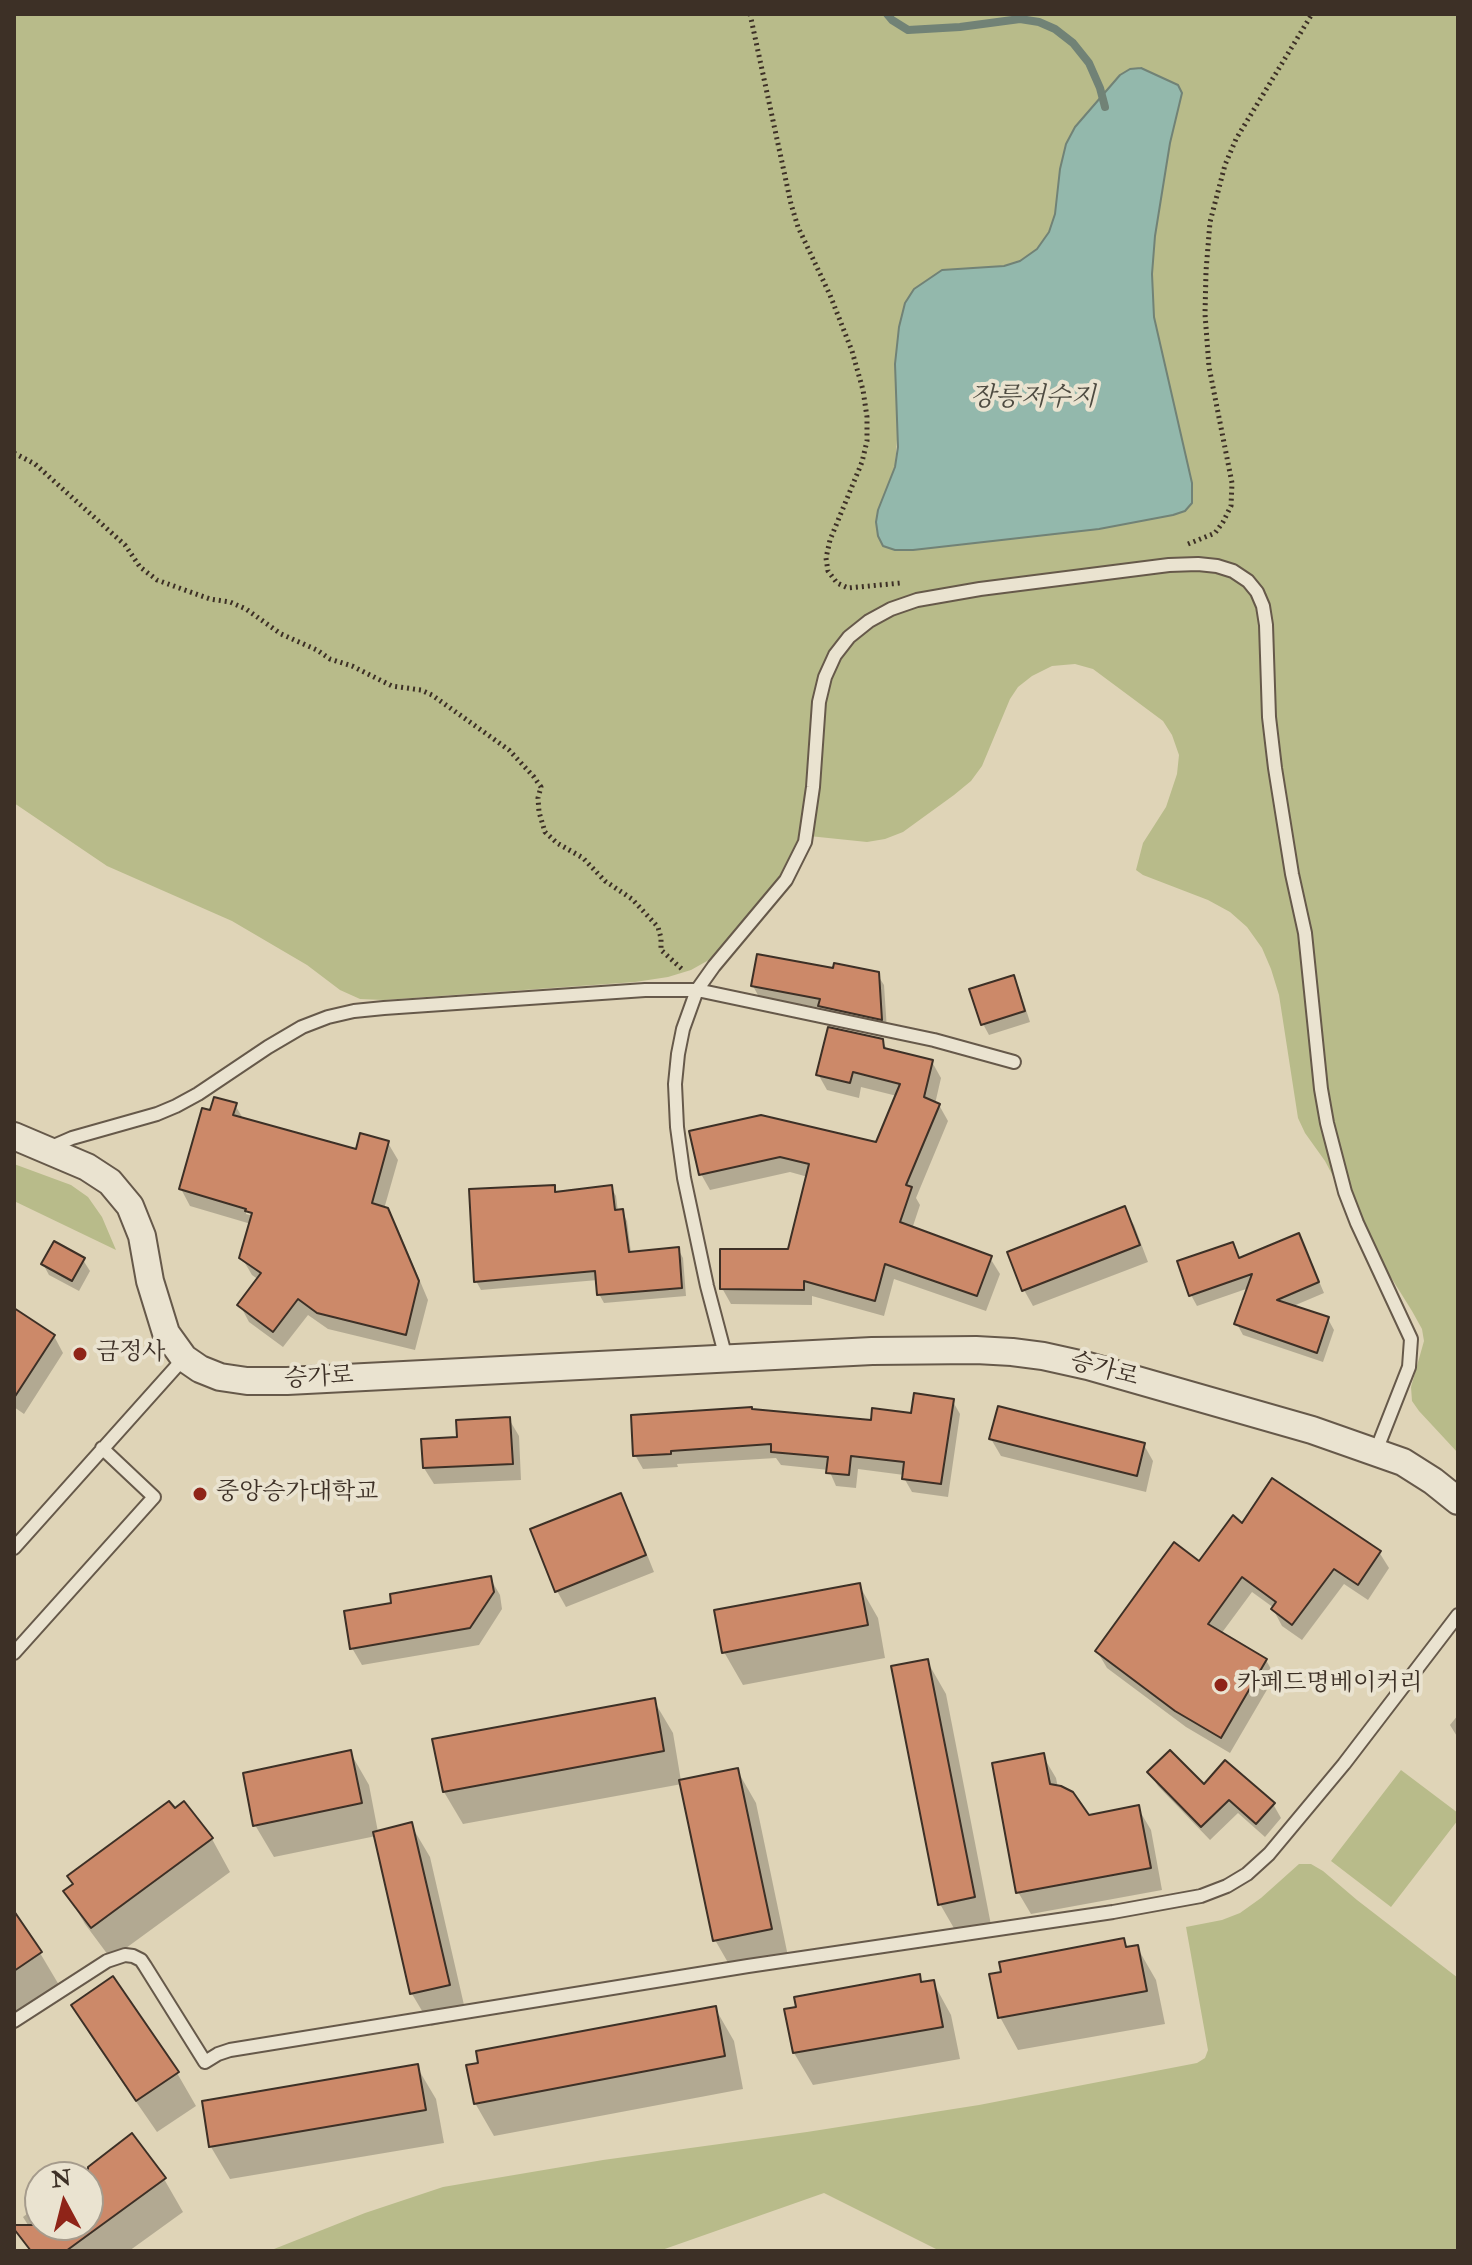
<!DOCTYPE html>
<meta charset="utf-8">
<style>
body{margin:0}
#map{position:relative;width:1472px;height:2265px;overflow:hidden;background:#dfd4b7;font-family:"IM FELL Double Pica",serif}
canvas{display:block}
.frame{position:absolute;inset:0;border:16px solid #3d3026;pointer-events:none}
.north{position:absolute;left:24px;top:2161px;width:80px;height:80px;box-sizing:border-box;background:#eae3d0;border:2px solid #a59b8c;border-radius:50%;rotate:353deg;font-size:22px;font-weight:700;line-height:32px;text-align:center;color:#3d3026}
.north::after{content:'';display:block;margin:auto;width:28px;height:36px;background:#8f2418;clip-path:polygon(50% 0,100% 100%,50% 72%,0 100%)}
</style>
<div id="map">
<canvas width="1472" height="2265"></canvas>
<div class="frame"></div>
<div class="north">N</div>
</div>
<script>
const ctx = document.querySelector('canvas').getContext('2d');
ctx.lineJoin = 'round';
function fillPath(path, color) { ctx.fillStyle = color; ctx.fill(path, 'evenodd'); }
const poly = rows => new Path2D(rows.map(r => 'M' + r).join(''));
function stroke(path, color, width, dash) { ctx.strokeStyle = color; ctx.lineWidth = width; ctx.lineCap = dash ? 'butt' : 'round'; ctx.setLineDash(dash || []); ctx.stroke(path); }
function label(font, color, halo, rows, align = 'center') {
  ctx.font = font + ' "IM FELL Double Pica","Noto Serif KR",serif'; ctx.lineWidth = 8; ctx.setLineDash([]); ctx.textBaseline = 'middle'; ctx.strokeStyle = halo; ctx.fillStyle = color; for (const [text, x, y, turn = 0] of rows) {
    ctx.save(); ctx.translate(x, y); ctx.rotate((+turn || 0) * Math.PI / 180); ctx.textAlign = isNaN(turn) ? turn : align; if (halo) ctx.strokeText(text, 0, 0); ctx.fillText(text, 0, 0); ctx.restore();
  }
}
fillPath(poly([
 [14,14,1458,14,1458,1453,1419,1411,1412,1401,1411,1387,1424,1341,1422,1329,1412,1311,1362,1231,1325,1161,1305,1133,1298,1118,1279,995,1271,969,1262,948,1247,927,1230,912,1208,900,1143,875,1136,870,1143,843,1166,807,1177,774,1179,755,1172,735,1163,721,1093,669,1075,664,1052,666,1032,676,1018,687,1010,699,982,766,971,781,954,795,903,832,885,839,867,842,809,836,797,843,777,882,722,948,707,961,691,970,668,977,635,982,384,1000,360,999,340,990,307,965,232,921,107,866,14,803],
 [1120,75,1178,85,1182,94,1170,143,1155,236,1152,274,1154,317,1192,483,1192,503,1173,515,1099,529,913,550,878,510,895,467,898,426,895,364,899,327,914,289,942,270,1004,266,1020,261,1037,249,1049,232,1055,214,1060,169,1066,144,1075,127],
 [14,1164,71,1185,88,1197,102,1217,116,1250,14,1201],
 [1401,1770,1458,1813,1458,1820,1391,1907,1331,1861],
 [1299,1864,1311,1864,1323,1871,1357,1900,1458,1978,1458,2251,940,2251,824,2193,659,2251,269,2251,365,2213,443,2187,603,2160,807,2132,979,2105,1197,2063,1205,2058,1208,2050,1186,1927,1222,1920,1240,1913,1261,1898]
]), '#b8bb8a');
const water = poly([
 [1141,68,1178,85,1182,93,1170,143,1155,236,1152,274,1154,317,1192,483,1192,503,1185,511,1173,515,1099,529,913,550,895,550,883,546,878,536,876,522,878,510,895,467,898,447,895,364,899,327,905,303,914,289,942,270,1004,266,1020,261,1037,249,1049,232,1055,214,1060,169,1066,144,1075,127,1120,75,1130,69,1141,68]
]);
fillPath(water, '#93b8ac');
stroke(water, '#718276', 2);
fillPath(poly([
 [835,971,877,974,884,985,887,1030,827,1017,822,1008,759,997,753,986],
 [1013,977,1019,988,1030,1022,989,1035,983,1024,972,990],
 [882,1040,888,1051,932,1062,941,1078,935,1104,939,1105,948,1121,916,1198,920,1205,912,1229,990,1258,1000,1274,986,1311,894,1279,884,1316,812,1296,812,1305,731,1304,722,1288,790,1251,808,1177,790,1172,710,1190,701,1174,692,1132,877,1145,897,1096,861,1087,859,1098,827,1090,818,1074],
 [235,1105,244,1120,357,1151,388,1143,398,1160,384,1209,387,1210,397,1227,428,1300,415,1350,328,1329,308,1315,283,1347,249,1322,240,1305,259,1280,252,1275,242,1258,251,1224,190,1206,181,1189,211,1112],
 [246,1210,261,1218,246,1214],
 [554,1187,558,1194,611,1187,616,1196,618,1212,622,1212,627,1221,631,1253,678,1249,683,1258,686,1296,604,1303,599,1294,598,1280,481,1290,476,1281],
 [1124,1209,1134,1225,1148,1262,1033,1306,1024,1290],
 [1232,1244,1240,1260,1304,1246,1324,1293,1291,1307,1328,1319,1334,1330,1323,1362,1243,1335,1237,1324,1249,1288,1197,1306,1191,1295],
 [83,1260,90,1271,79,1291,49,1275,43,1264],
 [14,1311,54,1336,63,1353,24,1414,14,1407],
 [952,1400,960,1414,948,1497,912,1492,904,1478,904,1475,858,1469,856,1488,836,1486,829,1470,781,1465,776,1458,677,1464,678,1467,643,1469,635,1455,752,1411,873,1422,913,1415],
 [509,1419,519,1436,521,1480,434,1484,424,1468,459,1439],
 [991,1439,1144,1445,1153,1461,1146,1492,1001,1456],
 [620,1496,630,1512,654,1572,566,1607,557,1591],
 [1243,1525,1379,1552,1389,1568,1368,1600,1344,1584,1302,1640,1282,1626,1273,1609,1274,1608,1252,1592,1221,1634,1266,1660,1275,1676,1230,1753,1186,1727,1107,1668,1097,1651],
 [490,1578,500,1595,502,1609,479,1645,362,1665,352,1648,394,1605],
 [859,1585,878,1618,885,1658,743,1685,724,1652],
 [927,1661,946,1694,992,1930,959,1937,940,1904],
 [654,1701,673,1733,681,1781,737,1770,756,1803,789,1961,734,1973,715,1940,682,1784,463,1824,444,1792],
 [1458,1715,1458,1738,1450,1725],
 [350,1752,369,1785,378,1832,411,1825,430,1857,467,2018,431,2026,412,1994,376,1836,274,1857,255,1825],
 [1043,1756,1056,1778,1058,1788,1088,1817,1138,1808,1151,1830,1162,1890,1031,1914,1018,1892],
 [1149,1772,1273,1804,1281,1818,1265,1837,1238,1813,1210,1840,1158,1786],
 [184,1803,212,1839,230,1872,111,1959,85,1924,66,1892],
 [14,1915,40,1953,59,1985,14,2016],
 [1123,1941,1128,1949,1137,1947,1156,1980,1165,2024,1018,2050,1000,2017],
 [919,1976,923,1984,933,1982,951,2015,960,2059,813,2085,794,2053],
 [73,2005,177,2073,196,2106,157,2132,92,2038],
 [715,2008,734,2041,743,2089,494,2136,475,2103],
 [417,2067,436,2099,444,2143,230,2179,211,2147,204,2103],
 [132,2136,164,2179,183,2212,129,2251,30,2251,19,2232,28,2225,23,2217,40,2204,40,2225,88,2225,88,2177,77,2177]
]), '#0003');
stroke(poly([
 [887,14,892,20,908,30,960,27,1020,19,1039,22,1055,29,1073,43,1089,63,1100,88,1105,107]
]), '#718276', 8);
const building = poly([
 [757,954,833,968,834,963,879,972,882,1020,818,1006,820,999,751,986,757,954],
 [1014,975,1025,1011,981,1025,969,989,1014,975],
 [828,1027,883,1039,884,1048,933,1060,924,1097,940,1104,906,1185,912,1187,900,1222,992,1256,977,1296,885,1264,875,1301,804,1281,804,1290,720,1289,720,1249,788,1249,809,1164,780,1157,699,1175,689,1131,761,1115,876,1142,900,1084,853,1072,850,1083,816,1075,828,1027],
 [214,1097,237,1103,233,1115,356,1149,360,1133,389,1141,372,1203,388,1208,419,1281,406,1335,317,1313,298,1299,273,1332,237,1305,261,1273,239,1258,252,1213,245,1211,246,1209,179,1189,202,1108,210,1110,214,1097],
 [555,1185,555,1192,612,1185,615,1210,623,1209,629,1252,679,1247,682,1288,597,1295,595,1271,474,1282,469,1189,555,1185],
 [1125,1206,1140,1245,1022,1291,1007,1252,1125,1206],
 [1299,1233,1319,1282,1277,1300,1329,1317,1317,1353,1234,1324,1252,1274,1189,1296,1177,1261,1233,1242,1239,1258,1299,1233],
 [54,1241,85,1258,72,1281,41,1264,54,1241],
 [14,1308,55,1335,14,1398,14,1308],
 [914,1393,954,1399,941,1484,902,1479,904,1462,851,1456,849,1475,826,1473,828,1457,771,1452,771,1444,671,1451,671,1454,633,1456,631,1415,752,1407,752,1409,871,1420,872,1408,911,1413,914,1393],
 [998,1406,1145,1443,1137,1476,989,1439,998,1406],
 [510,1417,513,1464,423,1468,421,1439,457,1437,456,1420,510,1417],
 [1272,1478,1381,1551,1358,1585,1334,1569,1292,1625,1271,1609,1276,1602,1242,1577,1208,1624,1267,1659,1221,1738,1175,1711,1095,1651,1174,1542,1199,1561,1233,1515,1242,1523,1272,1478],
 [621,1493,646,1555,555,1592,530,1529,621,1493],
 [491,1576,494,1592,470,1628,350,1649,344,1611,391,1603,390,1594,491,1576],
 [860,1583,868,1625,722,1653,714,1610,860,1583],
 [928,1659,975,1897,938,1905,891,1666,928,1659],
 [655,1698,664,1751,443,1792,432,1739,655,1698],
 [351,1750,362,1803,253,1826,243,1773,351,1750],
 [1170,1750,1204,1784,1225,1760,1275,1803,1256,1824,1229,1800,1201,1827,1147,1772,1170,1750],
 [1044,1753,1050,1784,1061,1786,1073,1792,1089,1815,1139,1805,1151,1868,1016,1893,992,1763,1044,1753],
 [738,1768,772,1929,713,1941,679,1780,738,1768],
 [169,1801,175,1808,184,1801,213,1838,91,1928,63,1891,73,1884,67,1876,169,1801],
 [412,1822,450,1985,410,1994,373,1832,412,1822],
 [14,1911,42,1952,14,1971,14,1911],
 [1124,1938,1126,1947,1138,1945,1147,1991,998,2018,989,1974,1001,1972,999,1962,1124,1938],
 [920,1974,921,1982,934,1980,943,2027,793,2053,784,2009,796,2007,794,1997,920,1974],
 [113,1976,179,2072,136,2101,71,2005,113,1976],
 [716,2006,725,2056,474,2104,466,2065,478,2063,476,2051,716,2006],
 [418,2064,426,2110,209,2147,202,2101,418,2064],
 [132,2133,166,2178,66,2251,31,2251,14,2229,14,2225,88,2225,88,2167,132,2133]
]);
fillPath(building, '#cc8969');
stroke(building, '#3d3026', 2);
const lane = poly([
 [49,1148,72,1138,157,1114,176,1106,198,1094,268,1047,302,1027,328,1017,354,1011,384,1008,645,990,697,990,934,1040,1014,1062],
 [726,1358,707,1286,684,1178,677,1127,675,1084,678,1054,683,1029,697,990,714,966,786,880,805,842,813,787,819,702,825,677,835,655,849,637,869,621,891,609,917,600,980,589,1169,565,1198,564,1217,566,1233,571,1248,581,1257,592,1263,606,1266,625,1269,717,1275,768,1292,874,1305,933,1321,1089,1327,1123,1345,1192,1357,1223,1411,1339,1409,1367,1376,1451],
 [14,1548,184,1358],
 [14,1653,154,1497,102,1448],
 [14,2021,107,1961,125,1955,133,1956,141,1960,145,1966,205,2062,218,2054,230,2050,748,1966,1113,1912,1201,1896,1227,1886,1247,1874,1269,1854,1344,1764,1458,1615]
]);
const street = poly([
 [14,1136,87,1167,110,1182,130,1206,142,1236,150,1281,166,1333,184,1358,200,1369,220,1377,247,1381,287,1381,872,1351,976,1350,1012,1352,1043,1356,1088,1366,1312,1430,1403,1462,1433,1481,1458,1501]
]);
stroke(lane, '#66594a', 16);
stroke(street, '#66594a', 30);
stroke(poly([
 [750,14,791,204,798,227,830,295,852,351,863,390,867,417,867,441,862,462,830,540,826,558,828,571,837,583,848,588,901,583],
 [14,453,35,464,125,545,140,567,157,580,210,599,230,602,246,609,281,634,317,650,330,659,352,666,392,686,421,690,432,695,509,750,534,777,541,787,538,798,539,812,545,832,557,843,583,858,605,881,632,899,658,927,661,938,661,950,683,970],
 [1188,544,1215,533,1223,522,1231,506,1232,483,1209,367,1205,314,1206,271,1210,222,1225,165,1236,139,1312,14]
]), '#3d3026', 5, [2, 4]);
stroke(lane, '#eae3d0', 12);
stroke(street, '#eae3d0', 26);
for (const [x, y, r, color] of [
 [80,1354,8,"#8f2418"],
 [200,1494,8,"#8f2418"],
 [1221,1685,8,"#8f2418"]
]) { const dot = new Path2D(); dot.arc(x, y, r, 0, 2 * Math.PI); ctx.fillStyle = color; ctx.fill(dot); stroke(dot, '#eae3d0', 3); }
label('24px', '#3d3026', '#eae3d0', [
 ["금정사",96,1354],
 ["중앙승가대학교",216,1494],
 ["카페드명베이커리",1237,1685]
], 'left');
label('24px', '#3d3026', '#eae3d0', [
 ["승가로",1104,1371,15],
 ["승가로",319,1379,-3]
]);
label('italic 26px', '#4e4b41', '#eae3d0', [
 ["장릉저수지",1033,399]
]);
</script>
